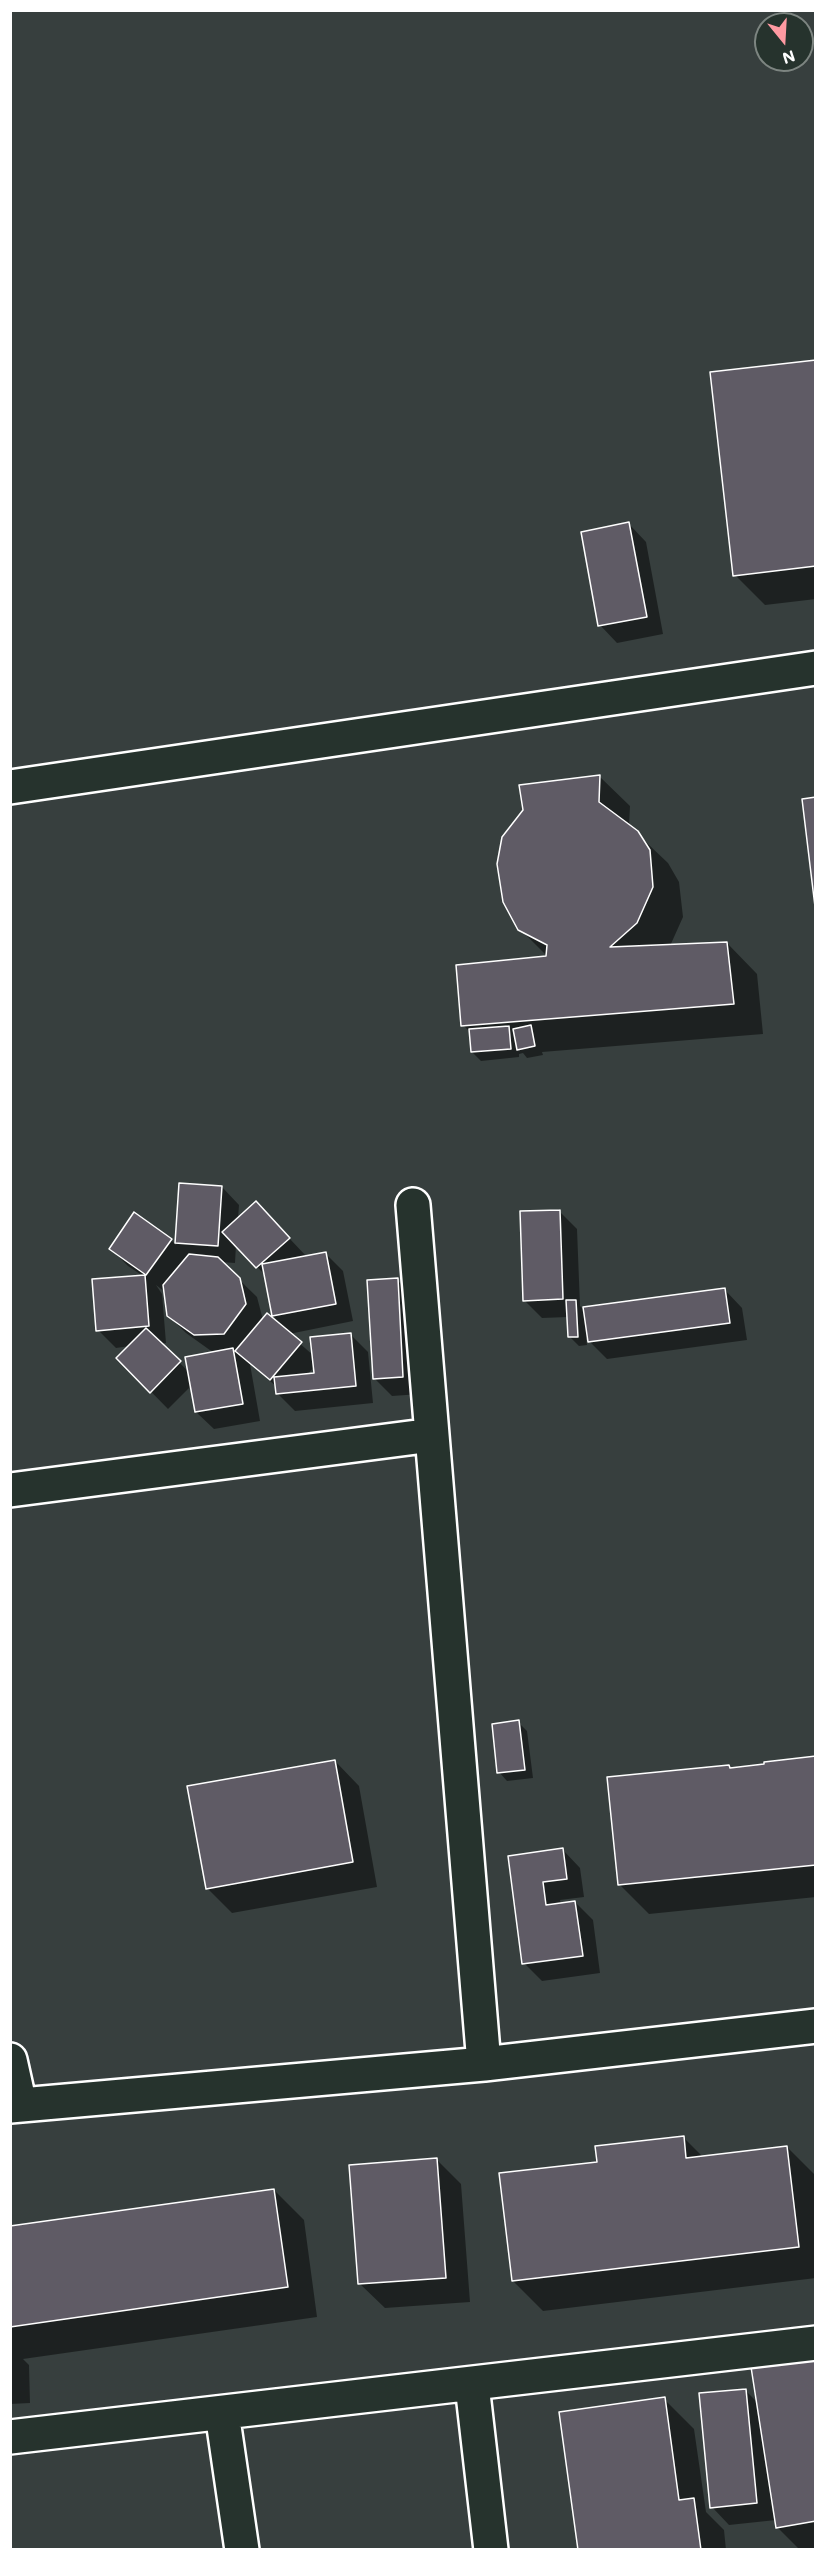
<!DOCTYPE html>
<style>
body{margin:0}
#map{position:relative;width:826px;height:2560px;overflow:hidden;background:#373f3e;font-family:Mali,sans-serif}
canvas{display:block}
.frame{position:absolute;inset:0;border:12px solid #fff;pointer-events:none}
.north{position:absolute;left:754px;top:12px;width:60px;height:60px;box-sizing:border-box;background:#26332d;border:2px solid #7d8581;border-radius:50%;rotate:162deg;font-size:16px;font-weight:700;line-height:24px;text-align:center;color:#fff}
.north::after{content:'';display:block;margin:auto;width:21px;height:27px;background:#ff9aa2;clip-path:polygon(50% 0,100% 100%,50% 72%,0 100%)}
</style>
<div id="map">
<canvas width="826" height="2560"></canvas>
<div class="frame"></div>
<div class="north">N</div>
</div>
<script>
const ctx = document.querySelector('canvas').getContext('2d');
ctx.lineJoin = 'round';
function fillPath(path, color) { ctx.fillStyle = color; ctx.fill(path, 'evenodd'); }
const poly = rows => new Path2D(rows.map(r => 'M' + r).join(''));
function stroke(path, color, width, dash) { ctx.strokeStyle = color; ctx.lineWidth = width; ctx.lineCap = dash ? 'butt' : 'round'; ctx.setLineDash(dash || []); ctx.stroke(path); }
fillPath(poly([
 [816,361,816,599,765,605,735,575],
 [629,524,646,542,663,634,617,643,600,625],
 [599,776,630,806,629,826,668,863,679,882,683,917,670,946,727,943,757,974,763,1034,542,1052,543,1055,527,1058,523,1053,519,1054,519,1057,481,1061,472,1052,471,1033,463,1025,548,957,520,929],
 [180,1185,222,1187,239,1205,238,1219,256,1203,307,1257,325,1253,343,1271,353,1321,289,1334,314,1356,350,1334,368,1352,373,1403,295,1411,278,1394,277,1387,250,1364,260,1421,214,1429,196,1412,191,1386,168,1409,118,1358,130,1346,116,1348,98,1330,143,1276,128,1266,111,1249,171,1240,176,1245],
 [236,1245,265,1275,273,1316,283,1326,282,1328,263,1320,257,1297,221,1262,235,1263],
 [156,1285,165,1292,168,1315,186,1333,214,1353,189,1372,160,1344,166,1343,162,1294],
 [315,1366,315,1374,307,1375],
 [560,1212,577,1229,580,1306,583,1309,725,1290,742,1308,747,1340,607,1359,586,1338,587,1345,579,1346,570,1337,568,1317,542,1318,524,1300],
 [397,1280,415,1298,420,1394,392,1396,374,1378],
 [518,1722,527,1731,533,1778,507,1781,499,1772],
 [816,1758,816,1897,649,1914,619,1884,731,1769],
 [335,1761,359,1786,377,1887,232,1913,207,1888],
 [563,1850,580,1868,584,1897,560,1900,561,1904,575,1902,593,1920,600,1973,542,1981,524,1963,510,1857],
 [683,2137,703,2157,787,2147,816,2176,816,2278,543,2311,513,2281,599,2163],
 [436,2159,461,2184,470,2302,385,2308,360,2284],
 [274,2190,304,2220,317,2317,23,2359,29,2365,30,2403,10,2404,10,2228],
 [816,2345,816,2550,800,2550,777,2527,776,2520,729,2525,712,2507,745,2390,758,2403],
 [664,2399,694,2429,706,2512,724,2530,726,2550,579,2550]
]), '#0007');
const building = poly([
 [816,360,816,566,733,576,710,372,816,360],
 [629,522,647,617,598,626,581,532,629,522],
 [600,775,599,802,638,831,650,850,653,887,637,923,610,947,727,942,734,1004,461,1026,456,965,546,956,547,945,518,930,503,902,497,864,502,837,523,810,519,785,600,775],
 [816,797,816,915,802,799,816,797],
 [531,1025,535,1046,517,1050,513,1029,531,1025],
 [509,1026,511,1049,471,1052,469,1029,509,1026],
 [179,1183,222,1186,218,1246,175,1243,179,1183],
 [256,1201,290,1238,256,1268,222,1232,256,1201],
 [560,1210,563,1299,523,1301,520,1211,560,1210],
 [134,1212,172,1239,146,1275,109,1249,134,1212],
 [326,1252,336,1304,272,1316,262,1264,326,1252],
 [189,1254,218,1257,240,1278,246,1304,224,1334,194,1335,167,1316,163,1285,189,1254],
 [145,1275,149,1326,96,1331,92,1279,145,1275],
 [398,1278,403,1377,373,1379,367,1280,398,1278],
 [725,1288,730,1323,588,1342,583,1307,725,1288],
 [566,1300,576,1300,578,1337,568,1337,566,1300],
 [267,1313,302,1342,270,1380,235,1351,267,1313],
 [146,1328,181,1361,150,1393,116,1358,146,1328],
 [351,1333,356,1386,276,1394,274,1377,314,1373,310,1337,351,1333],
 [233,1348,243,1404,195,1412,185,1357,233,1348],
 [519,1720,525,1770,497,1773,492,1724,519,1720],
 [816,1756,816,1865,618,1885,607,1777,729,1765,730,1768,764,1764,764,1762,816,1756],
 [335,1760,353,1862,206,1889,187,1786,335,1760],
 [563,1848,567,1879,543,1882,546,1905,575,1901,583,1956,522,1964,508,1856,563,1848],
 [684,2136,686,2158,787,2146,799,2247,512,2281,499,2173,597,2162,595,2146,684,2136],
 [437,2158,446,2278,358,2284,349,2165,437,2158],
 [274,2189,288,2287,10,2327,10,2226,274,2189],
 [816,2344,816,2521,776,2528,749,2354,816,2344],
 [746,2389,757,2503,710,2508,699,2393,746,2389],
 [665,2397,679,2500,694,2498,701,2550,578,2550,559,2412,665,2397]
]);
fillPath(building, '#5f5b65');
stroke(building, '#fff', 1.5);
const street = poly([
 [10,787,816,668],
 [413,1205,484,2064],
 [10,1490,432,1435],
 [10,2060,20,2105],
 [10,2106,484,2064,816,2026],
 [472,2385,491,2550],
 [222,2413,242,2550],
 [10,2437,816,2343]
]);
stroke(street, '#fff', 38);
stroke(street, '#26332d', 33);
</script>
